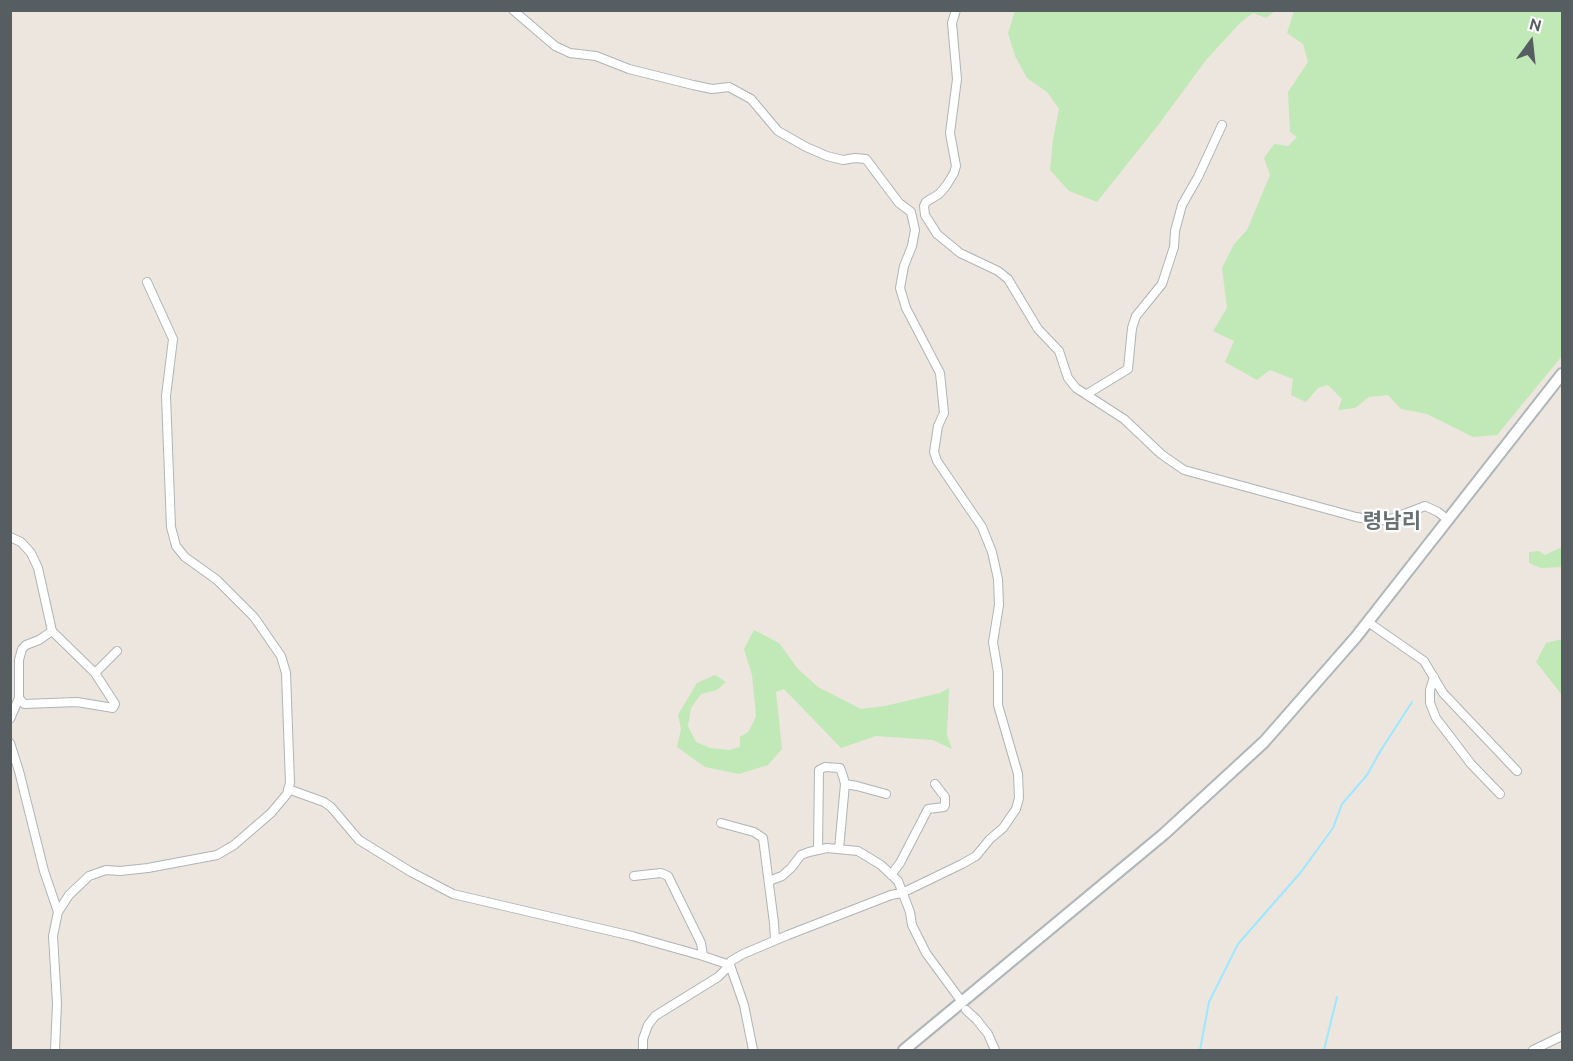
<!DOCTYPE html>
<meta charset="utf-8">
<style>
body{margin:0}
#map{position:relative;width:1573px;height:1061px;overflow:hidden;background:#ede6de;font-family:Ubuntu,sans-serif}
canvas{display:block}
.frame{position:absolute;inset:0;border:12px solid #575e61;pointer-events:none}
.north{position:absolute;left:1501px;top:12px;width:60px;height:60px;-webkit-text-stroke:4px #fff;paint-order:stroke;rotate:15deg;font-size:16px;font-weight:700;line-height:24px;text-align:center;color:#575e61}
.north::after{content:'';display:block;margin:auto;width:21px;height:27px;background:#575e61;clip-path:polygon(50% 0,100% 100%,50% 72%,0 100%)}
</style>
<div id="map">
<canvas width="1573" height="1061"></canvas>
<div class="frame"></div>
<div class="north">N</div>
</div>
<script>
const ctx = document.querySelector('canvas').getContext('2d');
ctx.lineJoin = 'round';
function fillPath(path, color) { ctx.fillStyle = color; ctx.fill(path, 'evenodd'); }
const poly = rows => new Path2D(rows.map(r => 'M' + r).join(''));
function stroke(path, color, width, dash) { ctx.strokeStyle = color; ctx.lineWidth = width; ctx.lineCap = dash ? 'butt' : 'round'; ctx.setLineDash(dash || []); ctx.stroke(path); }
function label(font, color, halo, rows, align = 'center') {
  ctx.font = font + ' Ubuntu,"Noto Sans KR",sans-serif'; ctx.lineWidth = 4.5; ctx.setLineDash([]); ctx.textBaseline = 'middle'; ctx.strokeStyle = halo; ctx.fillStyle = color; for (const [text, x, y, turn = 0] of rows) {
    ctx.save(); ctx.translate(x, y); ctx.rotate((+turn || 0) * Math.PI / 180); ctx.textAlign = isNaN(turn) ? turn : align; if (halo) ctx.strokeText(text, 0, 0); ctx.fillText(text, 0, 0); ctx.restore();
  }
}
fillPath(poly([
 [1015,11,1015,10,1275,11,1266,18,1253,13,1241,22,1206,60,1159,124,1097,202,1069,191,1050,170,1053,139,1059,109,1047,92,1027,78,1015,56,1008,33],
 [1293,11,1562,11,1562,356,1497,435,1473,437,1427,414,1401,409,1388,395,1369,397,1355,408,1338,410,1342,399,1328,385,1318,388,1306,402,1291,395,1293,379,1270,370,1257,380,1225,362,1234,341,1213,331,1227,308,1222,268,1234,244,1247,230,1270,175,1264,158,1274,144,1288,146,1297,137,1290,132,1288,92,1308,62,1303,44,1287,33,1294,11],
 [1562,547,1562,567,1541,568,1529,563,1529,552,1539,551,1545,555],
 [754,630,779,643,798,669,818,687,861,709,885,706,940,693,949,688,947,735,952,749,933,740,876,736,841,748,784,689,776,692,782,749,768,765,739,774,705,767,677,747,681,729,678,715,697,683,715,675,726,682,717,690,701,694,691,708,688,726,696,742,710,748,729,750,740,747,740,737,749,731,756,716,752,675,744,649],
 [1562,639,1562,695,1536,662,1546,643]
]), '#c1e8b7');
stroke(poly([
 [1200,1050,1209,1002,1238,944,1301,872,1333,828,1342,804,1367,775,1381,750,1412,702],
 [1324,1050,1337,997]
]), '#9ce8ff', 2);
const minor = poly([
 [513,10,555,46,570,53,596,56,629,69,693,85,712,89,729,87,751,99,778,131,806,147,827,156,843,160,855,158,866,159,899,203,911,212,915,230,912,246,904,266,900,288,906,308,940,373,944,413,938,426,934,452,937,461,982,527,992,552,998,579,999,605,993,642,998,672,998,705,1018,774,1019,798,1016,809,1003,828,990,839,976,856,962,864,902,893,891,895,788,935,743,954,731,961,730,965,744,1005,753,1050],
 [956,10,952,23,957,79,950,133,956,166,954,173,946,186,939,194,926,202,924,206,925,215,937,234,960,253,998,271,1008,279,1038,329,1059,351,1068,378,1076,388,1124,419,1161,454,1184,470,1356,517,1378,521,1394,518,1425,506,1438,512,1448,520],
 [1087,394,1128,369,1132,328,1136,316,1162,284,1174,247,1175,231,1182,205,1198,177,1222,125],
 [10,537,21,542,31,553,38,568,52,631,39,640,26,645,22,649,19,660,19,698,10,719],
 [1368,622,1424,661,1443,693,1517,771],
 [95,673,117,651],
 [1434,677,1430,690,1430,703,1436,718,1471,764,1500,794],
 [19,698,24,704,77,702,113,708,115,704,95,673,52,631],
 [10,743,19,771,44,871,58,912],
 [845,784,857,786,886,794],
 [288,789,324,802,331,807,359,840,411,872,453,894,632,936,703,956,730,965,718,977,655,1016,648,1025,643,1039,643,1050],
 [721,823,754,832,763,838,774,923,775,940],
 [818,850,819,770,825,767,840,768,843,776,845,784,839,849],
 [891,875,900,863,928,809,944,807,945,805,945,797,935,784],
 [634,876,661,873,668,876,701,943,703,956],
 [769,881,782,876,791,868,801,855,809,852,827,848,858,851,881,865,898,881,910,912,912,925,926,953,962,1002],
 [966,1010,976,1019,988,1034,995,1050],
 [55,1050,57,1003,53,936,58,912,69,895,89,876,106,870,120,871,148,868,217,855,234,845,271,813,287,794,290,783,286,673,281,656,254,617,217,580,185,557,176,546,171,527,166,396,173,339,147,282],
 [1533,1050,1562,1036]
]);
const secondary = poly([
 [904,1050,1164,834,1264,742,1356,637,1562,374]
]);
stroke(minor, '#afb4b8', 10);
stroke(secondary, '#b0b7bb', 14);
stroke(minor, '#fff', 8);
stroke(secondary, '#fff', 10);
label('bold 21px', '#687073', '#fff', [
 ["령남리",1392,521]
]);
</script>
